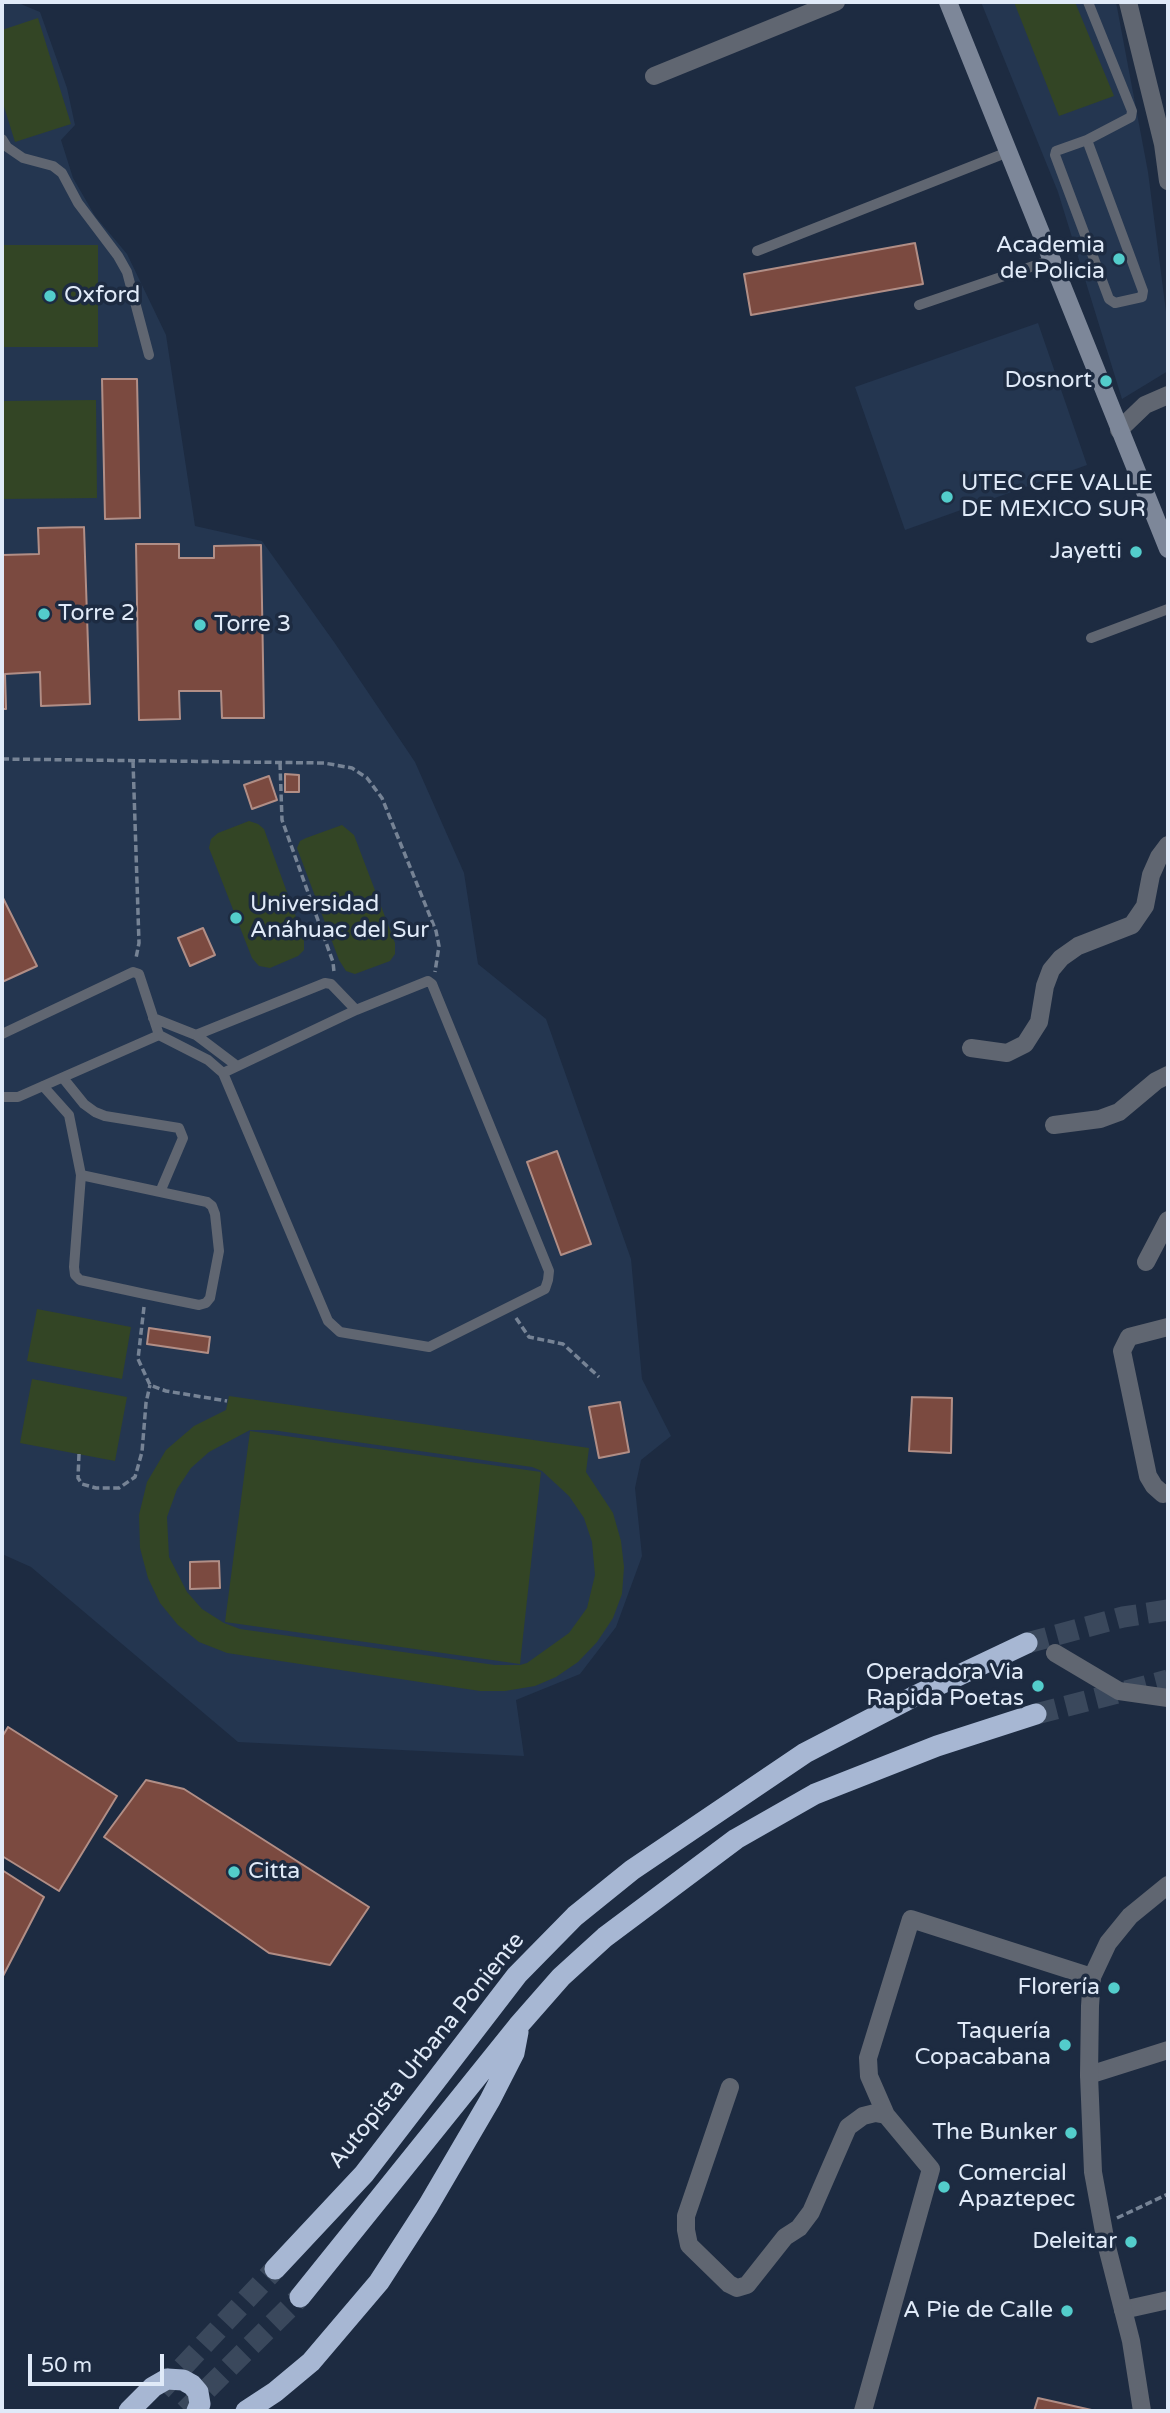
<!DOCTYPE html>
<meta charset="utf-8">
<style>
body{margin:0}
#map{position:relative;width:1170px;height:2413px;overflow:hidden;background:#1d2b41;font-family:"Varela Round",sans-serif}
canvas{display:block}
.frame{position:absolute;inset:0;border:4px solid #e0eaf8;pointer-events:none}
.scale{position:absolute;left:28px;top:2354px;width:136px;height:32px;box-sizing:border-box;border:4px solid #e0eaf8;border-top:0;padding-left:9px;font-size:21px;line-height:24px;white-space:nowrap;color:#e0eaf8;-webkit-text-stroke:5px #1d2b41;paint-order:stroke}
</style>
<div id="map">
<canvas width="1170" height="2413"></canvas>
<div class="frame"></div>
<div class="scale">50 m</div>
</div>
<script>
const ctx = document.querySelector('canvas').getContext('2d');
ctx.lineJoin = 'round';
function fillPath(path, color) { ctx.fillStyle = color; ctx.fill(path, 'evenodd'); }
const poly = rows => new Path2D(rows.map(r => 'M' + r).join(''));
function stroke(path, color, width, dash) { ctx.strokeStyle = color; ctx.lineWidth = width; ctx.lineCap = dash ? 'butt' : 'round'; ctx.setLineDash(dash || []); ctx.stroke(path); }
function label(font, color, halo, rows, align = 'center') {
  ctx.font = font + ' "Varela Round",sans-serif'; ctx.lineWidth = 7; ctx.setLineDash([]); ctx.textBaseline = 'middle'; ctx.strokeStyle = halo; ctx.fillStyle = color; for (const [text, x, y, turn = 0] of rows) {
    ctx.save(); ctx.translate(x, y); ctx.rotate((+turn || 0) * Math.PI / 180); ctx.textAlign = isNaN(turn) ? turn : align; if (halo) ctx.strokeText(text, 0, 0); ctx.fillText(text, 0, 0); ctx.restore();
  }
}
fillPath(poly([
 [2,2,16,2,40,12,67,88,75,125,61,140,73,178,95,216,127,254,166,335,195,526,262,541,334,642,415,762,464,873,478,964,546,1019,631,1259,642,1379,671,1436,641,1460,635,1488,642,1556,616,1627,580,1674,516,1700,524,1756,238,1742,31,1567,2,1554],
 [981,2,1116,2,1148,172,1168,327,1168,371,1122,399,1058,192],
 [1038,323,1087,465,905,530,855,387]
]), '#243650');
fillPath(poly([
 [1014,2,1075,2,1114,96,1059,116],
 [38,18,71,124,15,142,2,100,2,30],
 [2,245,98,245,98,347,2,347],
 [96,400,97,498,2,499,2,401],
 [249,821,258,824,264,829,304,939,304,950,298,956,270,968,259,966,252,958,209,848,211,839,218,833],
 [342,825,354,835,395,943,395,954,390,961,355,974,346,971,339,960,297,848,300,841,306,838],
 [37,1309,131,1327,122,1379,27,1361],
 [32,1379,127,1397,115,1461,20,1443],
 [229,1396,589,1448,586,1472,613,1513,621,1541,624,1567,622,1594,613,1618,597,1642,578,1662,556,1677,535,1686,505,1691,480,1691,227,1653,199,1642,178,1625,160,1603,148,1578,140,1548,139,1515,147,1482,166,1450,194,1426,226,1410],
 [250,1430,272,1430,532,1467,542,1471,569,1496,584,1518,592,1542,595,1575,587,1608,569,1633,527,1663,520,1665,495,1665,240,1629,224,1623,202,1609,187,1592,169,1557,167,1517,177,1489,191,1468,209,1452],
 [250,1431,541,1472,520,1664,225,1622]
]), '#334525');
const building = poly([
 [915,243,923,284,751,315,744,274,915,243],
 [102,379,137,379,140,518,105,519,102,379],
 [84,527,90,704,41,706,40,672,5,674,6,709,2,709,2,528,3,555,39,554,38,528,84,527],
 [136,544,179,544,179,558,214,558,214,546,261,545,264,718,222,718,221,691,179,691,180,719,139,720,136,544],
 [285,774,299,775,299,792,285,792,285,774],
 [269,776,277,800,252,809,244,785,269,776],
 [2,896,37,966,2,982,2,896],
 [203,928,215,955,190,966,178,938,203,928],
 [557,1151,591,1244,561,1255,527,1162,557,1151],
 [149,1328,210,1337,208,1353,147,1344,149,1328],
 [912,1397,952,1398,951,1453,909,1451,912,1397],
 [620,1402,629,1452,599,1458,589,1407,620,1402],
 [219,1561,220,1588,190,1589,190,1562,219,1561],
 [8,1727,117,1796,59,1891,2,1856,2,1737,8,1727],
 [146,1780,184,1789,369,1907,330,1965,269,1953,104,1837,146,1780],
 [2,1870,44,1897,2,1978,2,1870],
 [1038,2398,1096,2411,1034,2411,1038,2398]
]);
fillPath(building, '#7b4a40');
stroke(building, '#b18e86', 2);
stroke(poly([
 [1027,1643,1123,1617,1168,1610],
 [1036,1714,1168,1680],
 [161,2390,275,2269],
 [185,2411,300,2297]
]), '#3a485c', 21, [21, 10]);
stroke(poly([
 [2,759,324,763,352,768,367,778,382,798,436,931,439,946,435,972],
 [133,761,139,943,136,958],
 [280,763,282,820,333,962,334,972],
 [144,1307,138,1359,150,1385,166,1391,227,1401],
 [516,1318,529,1337,563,1344,599,1377],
 [79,1454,78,1478,82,1484,96,1488,119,1488,135,1477,142,1452,146,1403,150,1385],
 [1117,2218,1168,2194]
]), '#768395', 3.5, [7, 3.5]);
stroke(poly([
 [2,139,7,147,23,158,53,166,62,173,78,203,118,256,127,272,149,355],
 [1087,140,1143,291,1142,297,1115,303,1109,299,1055,155,1056,151,1087,140,1131,117,1132,111,1088,2],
 [757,251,1008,152],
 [919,305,1051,260],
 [1091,638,1168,609],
 [153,1018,196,1035,237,1066],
 [2,1034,133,972,139,974,159,1035,208,1060,223,1073,328,1321,340,1332,429,1347,545,1289,548,1280,549,1271,432,984,428,981,356,1010,223,1073],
 [196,1035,325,983,331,984,356,1010],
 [63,1078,84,1104,95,1112,105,1116,179,1128,183,1138,160,1192],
 [43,1086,69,1115,81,1175,74,1267,75,1275,80,1280,145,1294,199,1305,206,1303,210,1298,219,1251,215,1214,212,1206,207,1202,81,1175],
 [2,1097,18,1097,159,1035]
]), '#606671', 10);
stroke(poly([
 [1128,2,1163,144,1168,181],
 [654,76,836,2],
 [1119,430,1145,405,1168,395],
 [971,1048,1007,1053,1025,1044,1039,1022,1045,986,1051,970,1061,958,1078,946,1132,925,1145,906,1151,875,1159,857,1168,845],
 [1054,1125,1100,1119,1119,1112,1156,1081,1168,1075],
 [1146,1262,1168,1220],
 [1168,1327,1129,1337,1122,1351,1148,1476,1154,1486,1163,1494,1168,1493],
 [1055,1653,1119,1691,1168,1698],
 [1089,2075,1168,2050],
 [730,2087,686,2216,686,2230,689,2245,729,2284,737,2288,747,2285,785,2237,799,2228,811,2212,848,2127,863,2116,875,2113,886,2115],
 [1123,2310,1168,2300],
 [863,2411,931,2169,886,2115,869,2076,868,2058,911,1919,1092,1977]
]), '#606671', 18);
stroke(poly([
 [1142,2411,1131,2341,1106,2243,1093,2172,1089,2075,1090,2006,1092,1977,1108,1943,1130,1916,1168,1885]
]), '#606671', 18);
stroke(poly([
 [948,2,1168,549]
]), '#7d8799', 18);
stroke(poly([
 [275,2269,364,2174,517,1975,575,1916,632,1870,805,1753,913,1697,1027,1643],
 [300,2297,518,2026,561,1977,605,1937,736,1839,815,1794,937,1746,1036,1714],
 [129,2411,153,2387,167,2379,183,2380,192,2385,198,2392,200,2404,197,2411],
 [246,2411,275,2392,311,2362,379,2282,428,2206,490,2100,514,2053,518,2032]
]), '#a7b7d3', 21);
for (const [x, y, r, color] of [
 [1119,259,7,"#53cdcb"],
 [50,296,7,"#53cdcb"],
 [1106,381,7,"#53cdcb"],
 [947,497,7,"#53cdcb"],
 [1136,552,7,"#53cdcb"],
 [44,614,7,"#53cdcb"],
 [200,625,7,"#53cdcb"],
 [236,918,7,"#53cdcb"],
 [1038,1686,7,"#53cdcb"],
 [234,1872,7,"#53cdcb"],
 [1114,1988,7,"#53cdcb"],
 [1065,2045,7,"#53cdcb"],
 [1071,2133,7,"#53cdcb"],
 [944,2187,7,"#53cdcb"],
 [1131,2242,7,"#53cdcb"],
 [1067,2311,7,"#53cdcb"]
]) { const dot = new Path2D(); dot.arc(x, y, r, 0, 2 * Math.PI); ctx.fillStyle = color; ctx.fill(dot); stroke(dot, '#1d2b41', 2.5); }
label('23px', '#e0eaf8', '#1d2b41', [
 ["Academia",1105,246],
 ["de Policia",1105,272],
 ["Oxford",64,296,"left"],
 ["Dosnort",1092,381],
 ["UTEC CFE VALLE",961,484,"left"],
 ["DE MEXICO SUR",961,510,"left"],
 ["Jayetti",1122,552],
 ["Torre 2",58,614,"left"],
 ["Torre 3",214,625,"left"],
 ["Universidad",250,905,"left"],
 ["Anáhuac del Sur",250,931,"left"],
 ["Operadora Via",1024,1673],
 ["Rapida Poetas",1024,1699],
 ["Citta",248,1872,"left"],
 ["Florería",1100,1988],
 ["Taquería",1051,2032],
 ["Copacabana",1051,2058],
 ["The Bunker",1057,2133],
 ["Comercial",958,2174,"left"],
 ["Apaztepec",958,2200,"left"],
 ["Deleitar",1117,2242],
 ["A Pie de Calle",1053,2311]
], 'right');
label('23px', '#e0eaf8', '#1d2b41', [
 ["Autopista Urbana Poniente",427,2051,-51]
]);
</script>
